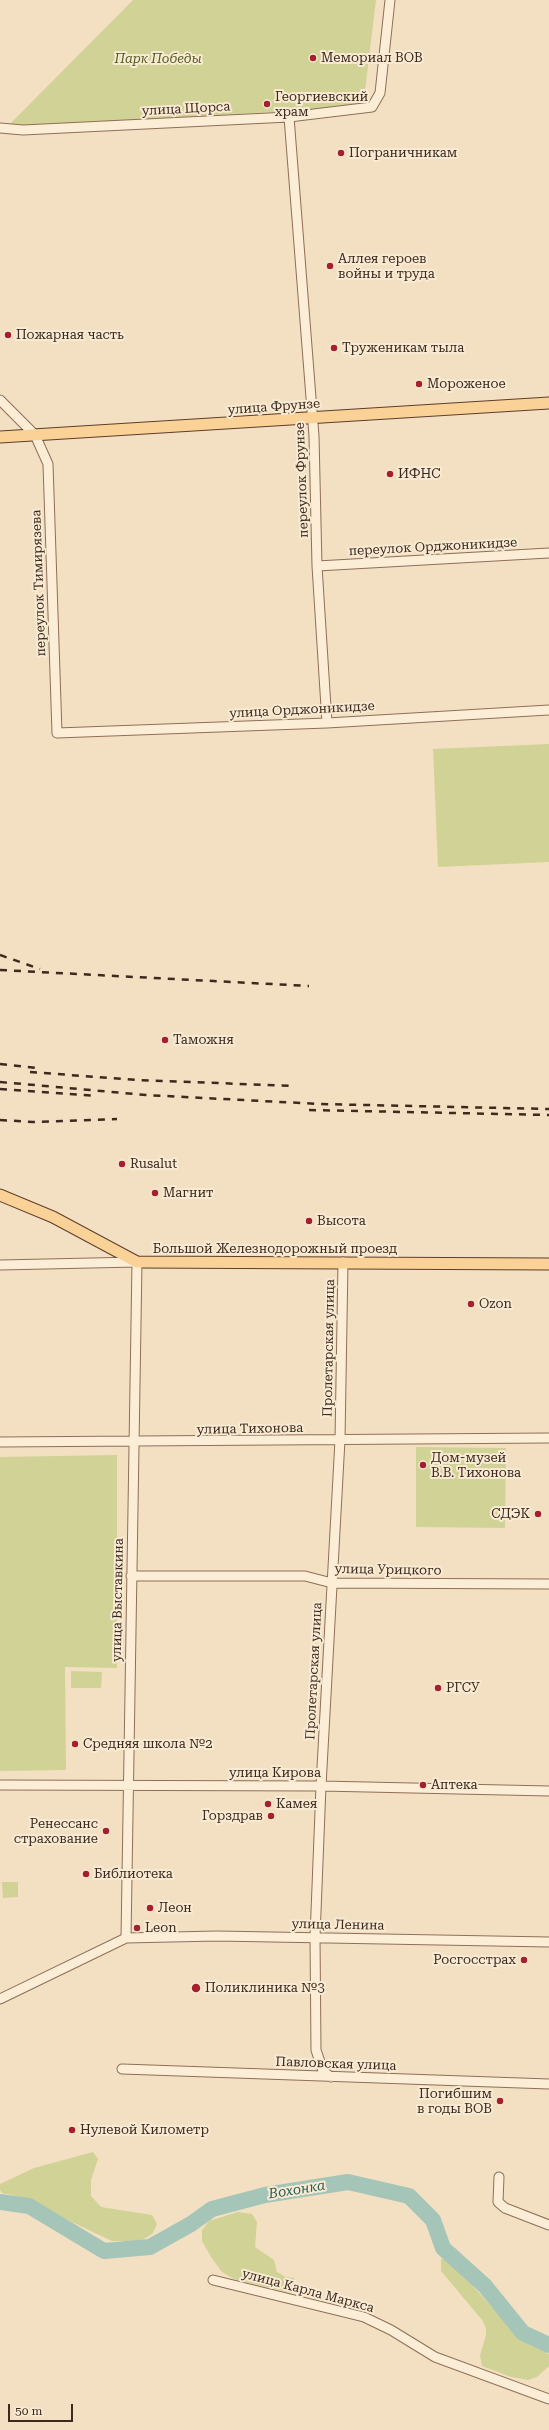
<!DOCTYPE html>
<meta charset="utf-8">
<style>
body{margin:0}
#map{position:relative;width:549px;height:2430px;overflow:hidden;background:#f3e0c2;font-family:"Roboto Serif",serif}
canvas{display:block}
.scale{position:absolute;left:8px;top:2404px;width:65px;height:18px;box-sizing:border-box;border:2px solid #3d291d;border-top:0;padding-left:5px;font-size:12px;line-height:14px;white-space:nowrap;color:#3d291d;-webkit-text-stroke:3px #f9ead3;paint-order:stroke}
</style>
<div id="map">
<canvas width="549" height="2430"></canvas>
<div class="scale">50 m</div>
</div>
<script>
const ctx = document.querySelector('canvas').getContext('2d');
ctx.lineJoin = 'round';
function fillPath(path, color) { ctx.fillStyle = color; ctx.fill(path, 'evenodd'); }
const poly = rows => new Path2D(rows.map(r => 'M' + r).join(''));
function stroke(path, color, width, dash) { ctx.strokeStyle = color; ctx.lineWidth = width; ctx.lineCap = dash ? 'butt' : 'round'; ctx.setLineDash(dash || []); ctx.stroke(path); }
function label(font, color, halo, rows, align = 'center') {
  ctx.font = font + ' "Roboto Serif",serif'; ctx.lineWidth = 4; ctx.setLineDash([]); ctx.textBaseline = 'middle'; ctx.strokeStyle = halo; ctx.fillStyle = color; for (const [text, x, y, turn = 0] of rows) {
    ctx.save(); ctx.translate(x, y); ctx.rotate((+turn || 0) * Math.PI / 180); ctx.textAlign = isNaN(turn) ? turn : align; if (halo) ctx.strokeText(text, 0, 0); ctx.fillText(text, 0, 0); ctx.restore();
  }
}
fillPath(poly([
 [133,0,376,0,363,107,7,127],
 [549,744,549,862,438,867,433,749],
 [416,1447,506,1448,505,1528,416,1527],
 [117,1455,117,1668,65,1667,66,1770,0,1771,0,1457],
 [71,1671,102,1672,101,1688,71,1688],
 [2,1882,18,1882,18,1897,3,1898],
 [93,2152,98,2159,91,2180,91,2196,101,2207,152,2215,157,2224,153,2233,141,2241,112,2241,17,2196,2,2193,0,2190,0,2184,34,2168],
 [238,2212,252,2214,257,2222,255,2247,274,2260,277,2272,286,2277,294,2278,298,2291,291,2293,234,2279,222,2272,211,2257,202,2241,202,2230,209,2221],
 [448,2258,516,2334,540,2347,549,2355,549,2366,537,2377,528,2380,511,2377,482,2366,480,2355,486,2335,486,2328,482,2320,441,2271,441,2259]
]), '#d1d295');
stroke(poly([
 [0,2202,29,2206,104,2251,150,2247,191,2224,212,2209,265,2195,348,2182,409,2196,433,2220,443,2248,485,2286,523,2333,549,2345]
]), '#a5c5b8', 16);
const minor = poly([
 [289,117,314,436,317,566,327,723],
 [0,128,23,130,289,117,372,107,380,93,390,0],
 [0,400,35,435,48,464,57,733,327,723,549,710],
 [317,566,549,553],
 [0,1265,137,1262,126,1938],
 [0,1442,549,1438],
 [131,1576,305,1576,332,1583,549,1584],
 [0,1785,321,1786,549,1791],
 [0,1999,126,1938,217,1936,549,1942],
 [122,2069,549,2084],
 [331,2077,323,2071,316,2050,315,1937,321,1786,340,1440,343,1262],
 [499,2177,498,2202,505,2208,549,2225],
 [213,2280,364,2317,391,2330,435,2357,549,2399]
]);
const major = poly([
 [0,437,549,403],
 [0,1195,53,1217,137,1262,549,1264]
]);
stroke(minor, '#8f6f57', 11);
stroke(major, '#5d3e2b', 13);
stroke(minor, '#fcedd7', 9);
stroke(major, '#fad196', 11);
stroke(poly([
 [0,955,40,969],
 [0,970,309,986],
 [0,1064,38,1068],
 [30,1072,137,1080,295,1086],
 [0,1082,146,1095,320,1104,549,1109],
 [0,1089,96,1096],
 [309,1110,549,1115],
 [0,1120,33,1122,117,1119]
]), '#3d291d', 2.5, [7, 7]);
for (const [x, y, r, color] of [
 [313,58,4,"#a5202e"],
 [267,104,4,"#a5202e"],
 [341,153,4,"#a5202e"],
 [330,266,4,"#a5202e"],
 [8,335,4,"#a5202e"],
 [334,348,4,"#a5202e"],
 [419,384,4,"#a5202e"],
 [390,474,4,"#a5202e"],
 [165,1040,4,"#a5202e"],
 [122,1164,4,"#a5202e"],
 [155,1193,4,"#a5202e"],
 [309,1221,4,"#a5202e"],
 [471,1304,4,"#a5202e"],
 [423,1465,4,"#a5202e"],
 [538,1514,4,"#a5202e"],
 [438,1688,4,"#a5202e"],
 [75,1744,4,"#a5202e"],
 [423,1785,4,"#a5202e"],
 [268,1804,4,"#a5202e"],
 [271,1816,4,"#a5202e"],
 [106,1831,4,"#a5202e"],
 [86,1874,4,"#a5202e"],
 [150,1908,4,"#a5202e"],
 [137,1928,4,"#a5202e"],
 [524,1960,4,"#a5202e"],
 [196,1988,5,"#a5202e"],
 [500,2101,4,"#a5202e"],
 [72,2130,4,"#a5202e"]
]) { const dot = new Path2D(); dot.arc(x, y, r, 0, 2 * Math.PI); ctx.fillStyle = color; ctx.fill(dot); stroke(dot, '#f9ead3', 1.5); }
label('13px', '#3d291d', '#f9ead3', [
 ["Мемориал ВОВ",321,58],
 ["Георгиевский",275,97],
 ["храм",275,112],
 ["Пограничникам",349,153],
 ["Аллея героев",338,259],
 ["войны и труда",338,274],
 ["Пожарная часть",16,335],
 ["Труженикам тыла",342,348],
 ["Мороженое",427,384],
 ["ИФНС",398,474],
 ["Таможня",173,1040],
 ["Rusalut",130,1164],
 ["Магнит",163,1193],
 ["Высота",317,1221],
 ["Ozon",479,1304],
 ["Дом-музей",431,1458],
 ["В.В. Тихонова",431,1473],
 ["СДЭК",530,1514,"right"],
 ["РГСУ",446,1688],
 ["Средняя школа №2",83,1744],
 ["Аптека",431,1785],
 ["Камея",276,1804],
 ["Горздрав",263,1816,"right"],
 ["Ренессанс",98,1824,"right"],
 ["страхование",98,1839,"right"],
 ["Библиотека",94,1874],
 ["Леон",158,1908],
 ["Leon",145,1928],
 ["Росгосстрах",516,1960,"right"],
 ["Поликлиника №3",205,1988],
 ["Погибшим",492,2094,"right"],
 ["в годы ВОВ",492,2109,"right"],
 ["Нулевой Километр",80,2130]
], 'left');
label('italic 13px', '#535c21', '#f9ead3', [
 ["Парк Победы",158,59]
]);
label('13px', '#3d291d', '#f9ead3', [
 ["улица Щорса",186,109,-3],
 ["улица Фрунзе",274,407,-4],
 ["переулок Фрунзе",302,480,-92],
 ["переулок Орджоникидзе",433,547,-3],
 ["переулок Тимирязева",39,583,-92],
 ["улица Орджоникидзе",302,710,-3],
 ["Большой Железнодорожный проезд",275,1249],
 ["Пролетарская улица",329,1348,-89],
 ["улица Тихонова",250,1429,-1],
 ["улица Урицкого",388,1570,1],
 ["улица Выставкина",118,1600,-89],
 ["Пролетарская улица",314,1671,-87],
 ["улица Кирова",275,1773],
 ["улица Ленина",338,1925,1],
 ["Павловская улица",336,2064,2],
 ["улица Карла Маркса",308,2291,15]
]);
label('italic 14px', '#2a5f56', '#f9ead3', [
 ["Вохонка",297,2190,-9]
]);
</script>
